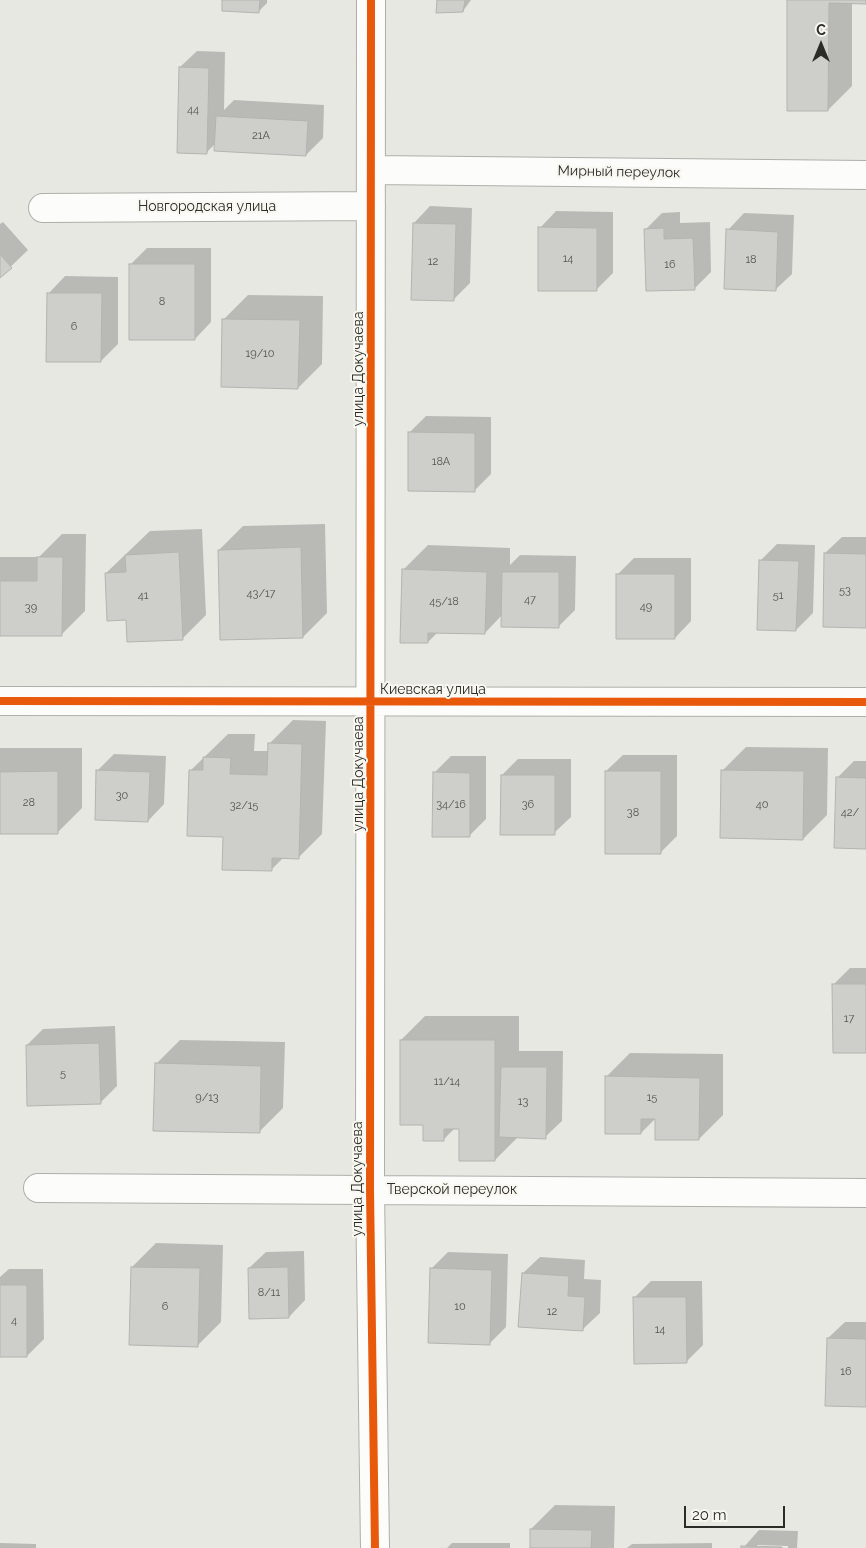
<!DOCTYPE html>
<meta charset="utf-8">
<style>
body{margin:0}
#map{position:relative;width:866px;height:1548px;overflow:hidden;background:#e8e8e3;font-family:Raleway,sans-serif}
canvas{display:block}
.north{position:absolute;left:796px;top:20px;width:50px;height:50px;-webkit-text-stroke:4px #f7f6ef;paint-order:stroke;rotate:0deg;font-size:14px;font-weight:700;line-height:20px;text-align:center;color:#2b2b28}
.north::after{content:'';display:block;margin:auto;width:18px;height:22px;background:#2b2b28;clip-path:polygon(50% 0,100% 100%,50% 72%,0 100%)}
.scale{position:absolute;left:684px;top:1506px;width:101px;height:22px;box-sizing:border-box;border:2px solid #2b2b28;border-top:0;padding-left:6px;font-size:15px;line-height:18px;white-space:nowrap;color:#2b2b28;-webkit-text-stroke:4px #f7f6ef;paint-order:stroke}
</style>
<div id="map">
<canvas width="866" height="1548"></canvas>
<div class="north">С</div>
<div class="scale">20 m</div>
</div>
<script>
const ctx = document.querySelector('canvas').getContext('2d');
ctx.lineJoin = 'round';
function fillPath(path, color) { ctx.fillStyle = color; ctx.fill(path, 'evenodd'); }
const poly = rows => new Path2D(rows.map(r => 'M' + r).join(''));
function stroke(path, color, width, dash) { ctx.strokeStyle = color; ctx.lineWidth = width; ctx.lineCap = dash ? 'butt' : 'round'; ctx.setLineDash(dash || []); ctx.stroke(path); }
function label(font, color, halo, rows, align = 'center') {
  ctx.font = font + ' Raleway,sans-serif'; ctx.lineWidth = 4; ctx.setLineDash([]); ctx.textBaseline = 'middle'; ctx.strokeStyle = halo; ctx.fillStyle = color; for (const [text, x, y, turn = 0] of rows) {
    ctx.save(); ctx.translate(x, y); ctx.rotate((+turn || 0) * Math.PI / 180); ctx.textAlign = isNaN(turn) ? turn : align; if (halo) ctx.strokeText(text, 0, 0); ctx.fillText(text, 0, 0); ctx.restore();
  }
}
fillPath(poly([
 [224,0,267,0,267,3,259,11],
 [438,0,471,0,463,11],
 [788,0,866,0,866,3,852,2,852,86,828,110],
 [197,51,225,52,224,110,234,100,324,105,323,138,306,155,216,143,207,152,180,67],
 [430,206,472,208,470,283,453,300,414,223],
 [556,211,613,212,613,273,596,290,540,228],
 [680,212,680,223,710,222,711,272,694,289,646,229,662,213],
 [744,213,794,215,792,274,775,290,728,230],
 [3,222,28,250,0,277,0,224],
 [147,248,211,248,211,322,195,339,131,264],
 [65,276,118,277,118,344,101,361,49,293],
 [248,295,323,296,322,364,298,388,224,319],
 [426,416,491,417,491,474,474,491,409,433],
 [325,524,327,613,303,637,219,550,243,526],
 [202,529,206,615,182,639,127,619,106,573,150,531],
 [62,534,86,534,85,611,61,635,0,634,0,557,39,557],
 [842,537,866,537,866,627,825,553],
 [777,544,815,545,813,613,796,630,760,561],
 [428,545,510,548,510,565,520,555,576,556,575,610,558,627,502,615,485,633,438,632,428,642,404,569],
 [634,558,691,558,691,621,675,638,617,575],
 [293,720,326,721,322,834,298,858,284,857,271,870,224,836,191,770,228,734,255,734,254,751,269,751,269,744],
 [746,747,828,748,827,815,803,839,722,771],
 [0,748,82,748,82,808,58,832,0,833],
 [114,754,166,756,164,804,148,821,97,771],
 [623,755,677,755,677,836,660,853,606,771],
 [451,756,486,756,486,819,469,836,434,773],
 [518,759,571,759,571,817,554,833,502,775],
 [854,761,866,761,866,848,837,778],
 [850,968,866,968,866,1052,833,985],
 [425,1016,519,1016,519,1051,563,1051,562,1121,545,1137,518,1137,495,1160,460,1128,455,1128,443,1140,424,1124,401,1040],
 [115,1026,117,1086,101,1102,27,1045,43,1029],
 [180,1040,285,1042,283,1108,259,1132,156,1064],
 [630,1053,723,1054,723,1115,699,1139,657,1117,641,1133,606,1077],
 [156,1243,223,1245,221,1322,197,1346,132,1267],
 [304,1251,305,1300,289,1317,249,1268,266,1252],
 [448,1252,508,1254,506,1327,490,1343,431,1269],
 [540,1257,585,1260,584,1279,601,1280,600,1313,583,1329,523,1273],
 [9,1269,43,1269,44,1339,27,1356,0,1356,0,1277],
 [651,1281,702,1281,703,1345,686,1362,634,1298],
 [845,1322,866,1322,866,1406,828,1338],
 [555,1505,615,1506,614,1548,531,1548,531,1529],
 [759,1530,798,1531,797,1548,788,1548,788,1546,757,1545,757,1547,779,1548,743,1548],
 [0,1543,36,1544,36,1548,0,1548],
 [452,1543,510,1543,510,1548,447,1548],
 [712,1543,712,1548,627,1548,632,1544]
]), '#0003');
const building = poly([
 [222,0,260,0,259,13,222,11,222,0],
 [437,0,465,0,463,12,436,13,437,0],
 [787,0,866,0,866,4,829,3,828,111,787,111,787,0],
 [179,67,209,68,207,154,177,153,179,67],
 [216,116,308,121,306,156,214,151,216,116],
 [413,223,456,224,454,301,411,300,413,223],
 [538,227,597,228,597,291,538,291,538,227],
 [664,228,664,239,693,238,695,290,646,291,644,229,664,228],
 [726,229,778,232,776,291,724,289,726,229],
 [0,254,12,268,0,278,0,254],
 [129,264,195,264,195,340,129,340,129,264],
 [47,293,102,293,101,362,46,362,47,293],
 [222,319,300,320,298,389,221,387,222,319],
 [408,432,475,433,475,492,408,491,408,432],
 [301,547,303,638,220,640,218,550,301,547],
 [179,552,183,640,127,642,126,620,107,621,105,573,126,572,125,555,179,552],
 [824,553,866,554,866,628,823,627,824,553],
 [37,557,63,557,62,636,0,636,0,581,37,581,37,557],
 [759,560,799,561,796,631,757,630,759,560],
 [402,569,487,572,485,634,428,633,428,643,400,643,402,569],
 [502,572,559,572,559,628,501,627,502,572],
 [616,574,675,574,675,639,616,639,616,574],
 [268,743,302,744,299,859,272,858,272,871,222,870,223,837,187,836,189,770,203,770,203,757,231,758,230,774,267,775,268,743],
 [96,770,150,772,148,822,95,820,96,770],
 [721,770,804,771,803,840,720,838,721,770],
 [58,771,58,834,0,834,0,772,58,771],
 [605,771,661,771,661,854,605,854,605,771],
 [433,772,470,773,470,837,432,837,433,772],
 [501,775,555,775,555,835,500,835,501,775],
 [836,777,866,778,866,849,834,848,836,777],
 [832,984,866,984,866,1053,833,1053,832,984],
 [400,1040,495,1040,495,1161,459,1161,459,1129,444,1129,444,1141,423,1141,423,1125,400,1125,400,1040],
 [99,1043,101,1104,27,1106,26,1045,99,1043],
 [155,1063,261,1066,260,1133,153,1131,155,1063],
 [501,1067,547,1067,546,1139,499,1137,501,1067],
 [605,1076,700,1078,699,1140,655,1140,655,1119,641,1119,641,1134,605,1134,605,1076],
 [131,1267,200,1268,198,1347,129,1345,131,1267],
 [288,1267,289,1318,249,1319,248,1268,288,1267],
 [430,1268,492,1270,490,1345,428,1343,430,1268],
 [522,1273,569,1276,568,1296,585,1297,583,1331,518,1327,522,1273],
 [0,1285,27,1285,27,1357,0,1357,0,1285],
 [633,1297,686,1297,687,1363,634,1364,633,1297],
 [827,1338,866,1339,866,1407,825,1406,827,1338],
 [530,1529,592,1530,591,1548,530,1548,530,1529],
 [741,1546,782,1547,782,1548,741,1548,741,1546]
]);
fillPath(building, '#cececa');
stroke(building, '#b3b3af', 1);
const minor = poly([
 [371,0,370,1190,375,1548],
 [372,170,866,175],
 [43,208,371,206],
 [0,701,866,702],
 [38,1188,866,1193]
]);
stroke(minor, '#aeaeaa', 30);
stroke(minor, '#fcfcfb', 28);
stroke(poly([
 [371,0,370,1190,375,1548],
 [0,701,866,702]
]), '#e8590c', 8);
label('11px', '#545450', null, [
 ["44",193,110],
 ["21А",261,136],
 ["14",568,259],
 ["18",751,260],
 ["12",433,262],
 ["16",670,265],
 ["8",162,302],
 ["6",74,327],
 ["19/10",260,354],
 ["18А",441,462],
 ["53",845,591],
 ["43/17",261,594],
 ["41",143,596],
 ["51",778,596],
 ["47",530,600],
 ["45/18",444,602],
 ["49",646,607],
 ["39",31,608],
 ["30",122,796],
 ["28",29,803],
 ["34/16",451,805],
 ["36",528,805],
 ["40",762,805],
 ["32/15",244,806],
 ["38",633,813],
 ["42/",850,813],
 ["17",849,1019],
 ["5",63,1074],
 ["11/14",447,1082],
 ["9/13",207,1098],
 ["15",652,1098],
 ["13",523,1102],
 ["8/11",269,1293],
 ["6",165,1307],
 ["10",460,1307],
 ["12",552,1312],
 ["4",14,1321],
 ["14",660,1330],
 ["16",846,1372]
]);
label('14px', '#2b2b28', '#f7f6ef', [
 ["Мирный переулок",619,172,1],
 ["Новгородская улица",207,207],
 ["улица Докучаева",359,369,-90],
 ["Киевская улица",433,690],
 ["улица Докучаева",359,774,-90],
 ["улица Докучаева",358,1179,-90],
 ["Тверской переулок",452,1190]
]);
</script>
